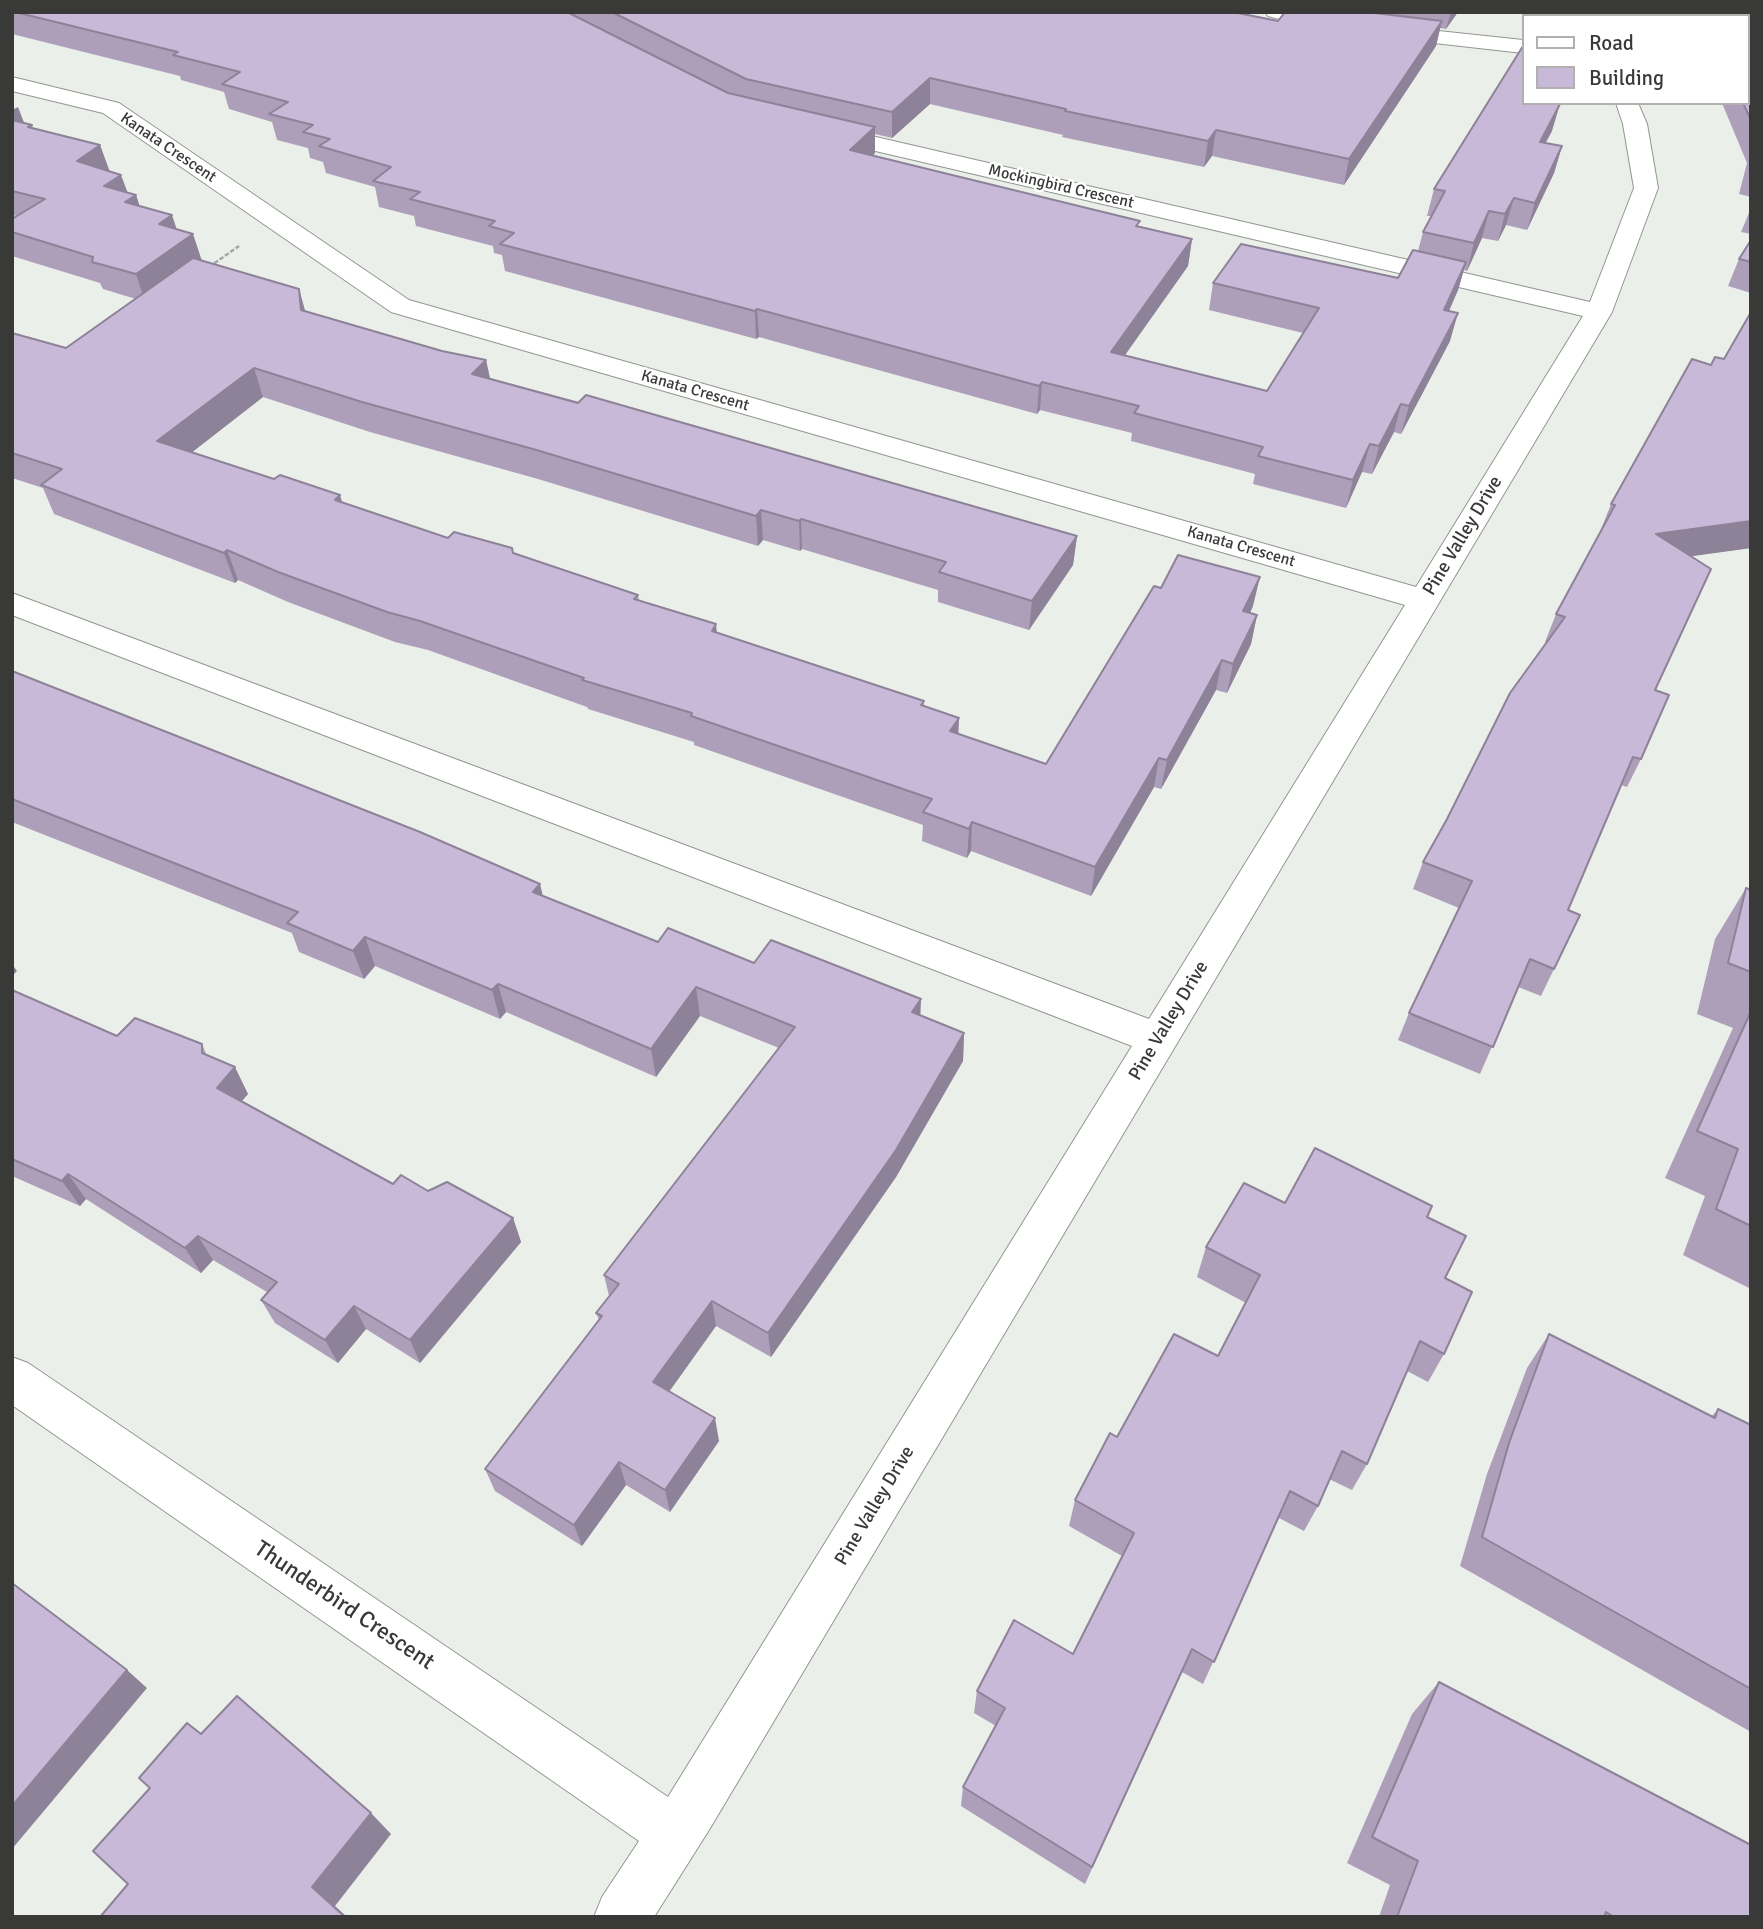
<!DOCTYPE html>
<style>
body{margin:0}
#map{position:relative;width:1763px;height:1929px;overflow:hidden;background:#ebefe9;font-family:Signika,sans-serif}
canvas{display:block}
.frame{position:absolute;inset:0;border:14px solid #393a38;pointer-events:none}
.legend{position:absolute;left:1522px;top:14px;width:228px;height:91px;box-sizing:border-box;background:#fff;border:2px solid #b0b0af;margin:0;padding:9px 12px;list-style:none;font-size:21px;color:#393a38}
.legend li{display:flex;align-items:center;gap:14px;height:35px}
.legend b{width:35px;border:2px solid #b0b0af}
</style>
<div id="map">
<canvas width="1763" height="1929"></canvas>
<div class="frame"></div>
<ul class="legend">
<li><b style="height:9px;background:#fff"></b>Road</li>
<li><b style="height:19px;background:#c9b9d8"></b>Building</li>
</ul>
</div>
<script>
const ctx = document.querySelector('canvas').getContext('2d');
ctx.lineJoin = 'round';
const poly = rows => new Path2D(rows.map(r => 'M' + r).join(''));
function stroke(path, color, width, dash) { ctx.strokeStyle = color; ctx.lineWidth = width; ctx.lineCap = dash ? 'butt' : 'round'; ctx.setLineDash(dash || []); ctx.stroke(path); }
function fillPath(path, color) { ctx.fillStyle = color; ctx.fill(path, 'evenodd'); }
function label(font, color, halo, rows, align = 'center') {
  ctx.font = font + ' Signika,sans-serif'; ctx.lineWidth = 5; ctx.setLineDash([]); ctx.textBaseline = 'middle'; ctx.strokeStyle = halo; ctx.fillStyle = color; for (const [text, x, y, turn = 0] of rows) {
    ctx.save(); ctx.translate(x, y); ctx.rotate((+turn || 0) * Math.PI / 180); ctx.textAlign = isNaN(turn) ? turn : align; if (halo) ctx.strokeText(text, 0, 0); ctx.fillText(text, 0, 0); ctx.restore();
  }
}
const minor = poly([
 [1265,12,1308,12,1354,22,1523,40,1523,53,1354,34,1275,18,1268,16,1265,12],
 [12,77,119,103,409,300,1416,587,1583,316,824,139,816,137,812,132,816,127,824,125,1590,302,1634,188,1623,124,1616,103,1638,103,1647,124,1658,188,1612,312,709,1830,654,1917,594,1917,602,1897,639,1841,12,1405,12,1357,28,1363,668,1797,1132,1046,12,615,12,593,1149,1019,1405,605,391,312,103,113,12,91,12,77]
]);
stroke(minor, '#929691', 2);
stroke(poly([
 [209,267,239,246]
]), '#a3a6a2', 2.5, [4.5, 2]);
fillPath(minor, '#fff');
fillPath(poly([
 [12,12,1233,12,1278,21,1285,12,1458,12,1446,29,1440,28,1436,46,1344,185,1212,156,1204,167,1062,137,1063,135,930,104,892,138,875,134,875,153,873,156,1139,226,1192,239,1188,266,1125,355,1267,391,1303,333,1209,310,1213,283,1398,278,1418,251,1423,232,1431,216,1427,216,1434,189,1552,131,1545,143,1562,146,1554,173,1527,230,1506,225,1498,241,1482,238,1467,271,1464,270,1458,290,1449,311,1450,341,1401,434,1394,432,1372,474,1362,472,1346,508,1253,484,1255,474,1131,441,1132,433,1040,410,1037,414,759,337,756,339,505,271,502,255,494,253,493,246,416,226,414,216,379,207,375,187,326,173,323,162,310,158,308,148,277,140,272,122,229,109,224,92,181,80,180,76,12,34],
 [1684,12,1751,12,1751,197,1739,194,1747,163,1722,103,1747,103,1747,16,1685,16],
 [12,106,24,123,32,125,33,129,100,145,109,171,128,193,136,195,139,206,177,229,202,261,299,289,305,311,442,351,486,360,490,378,1077,536,1073,565,1029,630,938,602,938,590,802,549,800,551,763,540,758,546,538,479,370,432,263,397,192,452,448,538,513,553,638,595,639,601,717,633,924,701,924,706,958,734,1046,764,1253,606,1250,613,1257,615,1251,644,1227,693,1216,690,1161,789,1154,787,1091,896,971,851,967,858,922,841,923,825,694,745,694,742,588,709,587,707,428,650,395,642,288,602,238,580,235,583,54,514,43,488,12,478,12,333,66,348,136,299,103,289,100,283,12,256,12,219,17,216,12,215],
 [1751,208,1751,234,1741,232],
 [1751,240,1751,293,1728,286,1739,259],
 [1724,359,1751,548,1690,556,1655,690,1641,759,1627,787,1621,785,1568,910,1580,915,1541,996,1518,987,1480,1074,1398,1040,1409,1013,1459,908,1413,889,1423,862,1547,643,1545,642,1556,614,1600,532,1611,504,1711,365],
 [12,671,543,897,658,942,754,963,921,1015,964,1033,963,1061,896,1177,771,1357,716,1326,669,1391,719,1441,670,1512,626,1485,582,1546,495,1491,485,1469,599,1320,596,1313,609,1296,604,1275,779,1048,700,1016,656,1077,506,1012,500,1019,375,966,364,979,299,952,292,933,12,822],
 [1746,888,1751,890,1751,1289,1683,1255,1705,1196,1665,1178,1733,1028,1697,1014,1715,939],
 [12,990,117,1036,202,1044,207,1056,248,1094,241,1102,393,1184,428,1191,513,1218,521,1242,420,1363,366,1329,338,1363,275,1323,261,1300,267,1292,213,1260,201,1273,86,1199,80,1206,12,1176],
 [1285,1203,1427,1217,1445,1278,1444,1354,1428,1382,1407,1371,1367,1464,1352,1490,1329,1479,1318,1506,1304,1531,1279,1518,1203,1684,1182,1672,1085,1884,961,1806,963,1787,996,1726,974,1713,977,1691,1073,1654,1122,1556,1069,1526,1075,1500,1117,1437,1218,1356,1246,1303,1197,1277,1206,1247],
 [1549,1334,1712,1416,1718,1409,1751,1425,1751,1732,1460,1566,1487,1474,1527,1368],
 [1439,1682,1751,1917,1379,1917,1390,1885,1347,1863,1412,1714]
]), '#ad9fba');
fillPath(poly([
 [1451,12,1458,12,1446,29],
 [1442,21,1436,46,1344,185,1349,159],
 [930,78,930,104,892,138,892,112],
 [1560,104,1552,131,1532,168,1540,142],
 [18,107,28,133,12,142,12,110],
 [875,127,875,153,850,176,850,150],
 [1216,130,1212,156,1204,167,1208,141],
 [100,145,110,172,77,161],
 [1562,146,1554,173,1527,230,1535,203],
 [121,175,130,199,136,195,145,222,104,186],
 [1514,198,1506,225,1498,241,1505,214],
 [1489,211,1482,238,1467,271,1474,243],
 [172,215,181,242,193,234,202,261,145,302,136,274,159,224],
 [1192,239,1188,266,1108,379,1111,352],
 [1466,262,1458,290,1437,338,1444,310],
 [299,289,307,318,301,310],
 [757,309,759,337,756,339,755,311],
 [1458,313,1450,341,1401,434,1409,406],
 [486,360,492,389,472,374],
 [254,368,263,397,168,471,157,441],
 [1042,382,1040,410,1037,414,1039,386],
 [1401,404,1394,432,1372,474,1379,446],
 [1370,444,1362,472,1346,508,1353,480],
 [340,495,349,524,335,500],
 [761,510,763,540,758,546,756,516],
 [801,519,802,549,800,551,799,521],
 [1751,521,1751,548,1643,563,1656,534],
 [1077,536,1073,565,1029,630,1032,601],
 [227,550,238,580,235,583,224,553],
 [1260,577,1253,606,1237,641,1243,611],
 [1257,615,1251,644,1227,693,1233,664],
 [716,624,719,654,712,631],
 [1222,660,1216,690,1161,789,1167,760],
 [959,718,958,747,950,731],
 [1159,758,1154,787,1091,896,1095,867],
 [972,822,971,851,967,858,969,829],
 [540,884,547,913,533,892],
 [365,937,375,966,364,979,353,951],
 [12,964,17,971,12,976],
 [498,984,506,1012,500,1019,492,990],
 [696,987,700,1016,656,1077,651,1049],
 [921,999,920,1027,912,1012],
 [964,1033,963,1061,896,1177,771,1357,768,1333],
 [235,1067,248,1094,230,1114,217,1088],
 [68,1174,86,1199,80,1206,62,1181],
 [513,1218,521,1242,420,1363,410,1340],
 [198,1236,213,1260,201,1273,185,1248],
 [712,1301,716,1326,659,1406,653,1382],
 [354,1306,366,1329,338,1363,325,1340],
 [715,1418,719,1441,670,1512,665,1490],
 [619,1462,626,1485,582,1546,574,1525],
 [127,1670,147,1688,12,1849,12,1806],
 [371,1813,391,1834,335,1906,347,1917,345,1917,312,1887]
]), '#8d8297');
const building = poly([
 [15,12,567,12,728,93,875,127,850,150,1140,221,1136,226,1192,239,1111,352,1267,391,1319,308,1213,283,1241,244,1398,278,1413,250,1466,262,1444,310,1458,313,1409,406,1401,404,1379,446,1370,444,1353,480,1258,456,1263,447,1134,413,1139,406,1042,382,1039,386,757,309,755,311,500,244,514,233,489,226,495,221,410,199,420,192,373,181,391,167,319,146,330,139,303,132,313,125,269,114,288,102,222,84,240,72,173,55,178,52,15,12],
 [612,12,1233,12,1278,21,1285,12,1366,12,1442,21,1349,159,1216,130,1208,141,1065,111,1066,109,930,78,892,112,746,79,612,12],
 [1544,12,1568,12,1574,16,1542,16,1544,12],
 [1703,12,1751,12,1751,120,1743,103,1747,103,1747,16,1705,16,1703,12],
 [1523,46,1523,103,1554,103,1560,104,1540,142,1562,146,1535,203,1514,198,1505,214,1489,211,1474,243,1423,232,1445,191,1434,189,1523,46],
 [12,120,32,125,28,127,100,145,77,161,121,175,104,186,136,195,125,202,172,215,159,224,193,234,136,274,92,262,93,257,12,232,12,219,45,199,12,191,12,120],
 [1751,240,1751,262,1739,259,1751,240],
 [193,258,299,289,301,310,442,351,486,360,472,374,578,403,586,395,1077,536,1032,601,939,572,946,562,801,519,799,521,761,510,756,516,533,449,362,402,254,368,157,441,274,479,280,475,340,495,335,500,448,538,454,532,512,548,513,553,638,595,634,599,716,624,712,631,924,701,921,705,959,718,950,731,1046,764,1154,586,1161,588,1178,555,1260,577,1243,611,1257,615,1233,664,1222,660,1167,760,1159,758,1095,867,972,822,969,829,923,812,932,799,691,716,692,713,582,680,584,678,420,621,387,612,278,572,227,550,224,553,41,485,62,469,12,453,12,333,66,348,193,258],
 [1751,312,1751,521,1656,534,1711,569,1655,690,1669,695,1641,759,1633,757,1568,910,1580,915,1554,969,1530,959,1493,1047,1409,1013,1472,881,1423,862,1447,819,1510,693,1565,617,1556,614,1615,505,1611,504,1692,359,1711,365,1715,357,1724,359,1751,312],
 [12,671,420,832,540,884,533,892,658,942,668,928,754,963,771,940,921,999,912,1012,964,1033,896,1150,768,1333,712,1301,653,1382,715,1418,665,1490,619,1462,574,1525,485,1469,602,1316,596,1313,619,1284,604,1275,795,1027,696,987,651,1049,498,984,492,990,365,937,353,951,287,923,298,912,12,799,12,671],
 [1746,888,1751,890,1751,972,1728,963,1746,888],
 [12,990,117,1036,135,1018,202,1044,202,1053,235,1067,217,1088,393,1184,401,1175,428,1191,447,1182,513,1218,410,1340,354,1306,325,1340,261,1300,277,1282,198,1236,185,1248,68,1174,62,1181,12,1159,12,990],
 [1751,1011,1751,1226,1716,1209,1738,1149,1697,1131,1751,1011],
 [1315,1148,1432,1206,1427,1217,1466,1236,1445,1278,1472,1292,1444,1354,1420,1341,1367,1464,1342,1451,1318,1506,1290,1491,1214,1662,1192,1649,1092,1867,963,1787,1005,1708,977,1691,1014,1620,1073,1654,1134,1533,1075,1500,1110,1433,1117,1437,1174,1334,1218,1356,1260,1275,1206,1247,1244,1183,1285,1203,1315,1148],
 [1549,1334,1715,1418,1718,1409,1751,1425,1751,1689,1482,1537,1509,1443,1549,1334],
 [12,1583,127,1670,12,1806,12,1583],
 [1439,1682,1751,1845,1751,1917,1614,1917,1606,1912,1604,1917,1397,1917,1418,1861,1372,1837,1439,1682],
 [237,1696,371,1813,312,1887,345,1917,100,1917,128,1884,93,1851,150,1788,139,1778,187,1723,201,1734,237,1696]
]);
fillPath(building, '#c9b9d8');
stroke(building, '#8d8297', 2);
label('16px', '#393a38', '#fff', [
 ["Kanata Crescent",168,148,34],
 ["Mockingbird Crescent",1061,187,13],
 ["Kanata Crescent",695,391,16],
 ["Kanata Crescent",1241,547,16]
]);
label('19px', '#393a38', '#fff', [
 ["Pine Valley Drive",1463,536,-59],
 ["Pine Valley Drive",1169,1021,-59],
 ["Pine Valley Drive",875,1506,-59]
]);
label('23px', '#393a38', '#fff', [
 ["Thunderbird Crescent",344,1606,34]
]);
</script>
